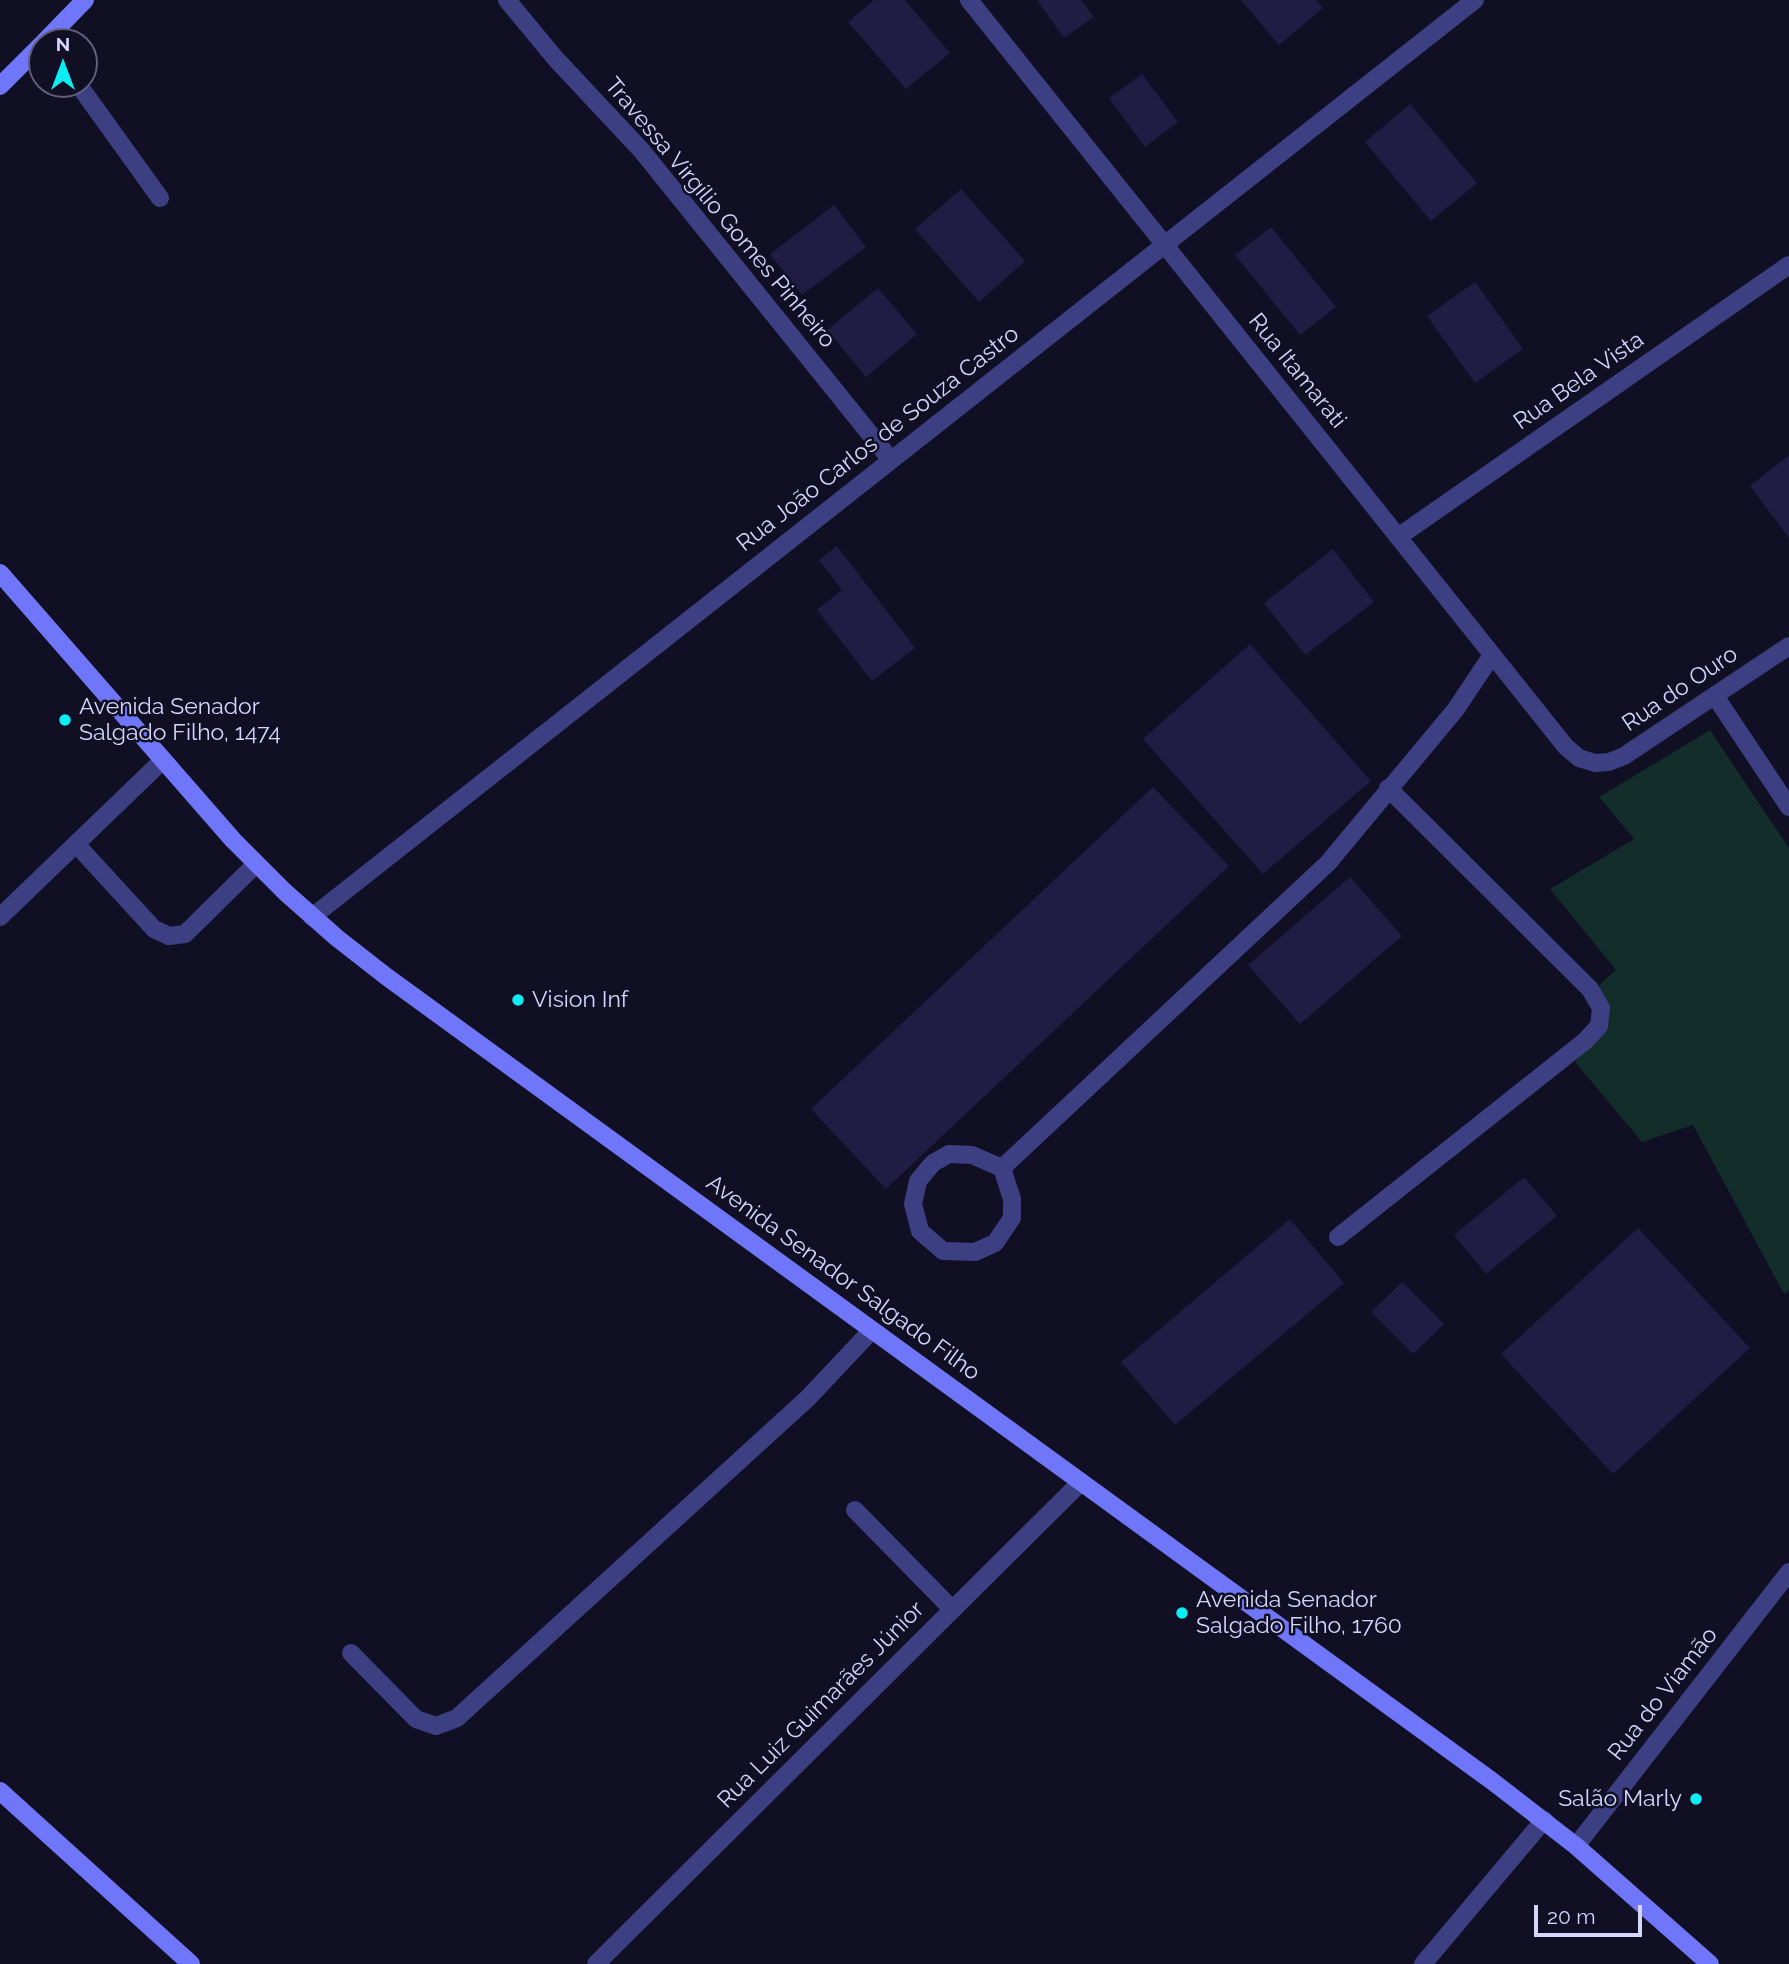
<!DOCTYPE html>
<meta charset="utf-8">
<style>
body{margin:0}
#map{position:relative;width:1789px;height:1964px;overflow:hidden;background:#110f24;font-family:Raleway,sans-serif}
canvas{display:block}
.north{position:absolute;left:28px;top:28px;width:70px;height:70px;box-sizing:border-box;background:#110f24;border:2px solid #5f5e7b;border-radius:50%;rotate:0deg;font-size:19px;font-weight:700;line-height:28px;text-align:center;color:#d5d4fd}
.north::after{content:'';display:block;margin:auto;width:24px;height:32px;background:#0aedf3;clip-path:polygon(50% 0,100% 100%,50% 72%,0 100%)}
.scale{position:absolute;left:1534px;top:1905px;width:108px;height:32px;box-sizing:border-box;border:4px solid #d5d4fd;border-top:0;padding-left:9px;font-size:21px;line-height:24px;white-space:nowrap;color:#d5d4fd;-webkit-text-stroke:5px #110f24;paint-order:stroke}
</style>
<div id="map">
<canvas width="1789" height="1964"></canvas>
<div class="north">N</div>
<div class="scale">20 m</div>
</div>
<script>
const ctx = document.querySelector('canvas').getContext('2d');
ctx.lineJoin = 'round';
function fillPath(path, color) { ctx.fillStyle = color; ctx.fill(path, 'evenodd'); }
const poly = rows => new Path2D(rows.map(r => 'M' + r).join(''));
function stroke(path, color, width, dash) { ctx.strokeStyle = color; ctx.lineWidth = width; ctx.lineCap = dash ? 'butt' : 'round'; ctx.setLineDash(dash || []); ctx.stroke(path); }
function label(font, color, halo, rows, align = 'center') {
  ctx.font = font + ' Raleway,sans-serif'; ctx.lineWidth = 5; ctx.setLineDash([]); ctx.textBaseline = 'middle'; ctx.strokeStyle = halo; ctx.fillStyle = color; for (const [text, x, y, turn = 0] of rows) {
    ctx.save(); ctx.translate(x, y); ctx.rotate((+turn || 0) * Math.PI / 180); ctx.textAlign = isNaN(turn) ? turn : align; if (halo) ctx.strokeText(text, 0, 0); ctx.fillText(text, 0, 0); ctx.restore();
  }
}
fillPath(poly([
 [1710,730,1789,848,1789,1290,1784,1294,1693,1125,1642,1142,1575,1062,1607,1022,1599,985,1616,970,1550,889,1634,839,1599,797]
]), '#132d2a');
fillPath(poly([
 [874,0,905,0,950,53,906,89,848,22],
 [1037,0,1081,0,1094,17,1064,38],
 [1241,0,1316,0,1323,8,1279,45],
 [1142,74,1178,122,1145,147,1109,98],
 [1410,104,1477,183,1431,221,1365,142],
 [961,189,1025,261,979,302,915,229],
 [834,205,866,247,802,295,770,254],
 [1271,227,1336,307,1300,335,1235,255],
 [1475,282,1523,349,1475,383,1427,316],
 [878,288,917,334,866,377,827,330],
 [1789,455,1789,538,1750,486],
 [837,546,915,648,872,681,817,610,842,590,819,560],
 [1333,549,1374,602,1305,655,1264,603],
 [1250,644,1371,781,1263,874,1143,739],
 [1153,787,1229,866,886,1189,811,1109],
 [1350,877,1402,936,1300,1024,1248,965],
 [1524,1177,1557,1216,1486,1274,1454,1235],
 [1290,1219,1344,1283,1175,1425,1121,1362],
 [1638,1228,1750,1348,1613,1474,1501,1354],
 [1402,1282,1444,1324,1413,1354,1371,1312]
]), '#211c44');
stroke(poly([
 [78,84,160,198],
 [76,844,154,929,169,936,185,934,256,864],
 [949,1154,972,1155,1002,1168,1012,1199,1012,1218,995,1243,975,1252,943,1251,920,1231,913,1204,918,1181,933,1163,949,1154],
 [1002,1168,1328,863,1456,709,1492,655],
 [1338,1237,1585,1041,1599,1026,1601,1008,1590,989,1388,788],
 [855,1510,952,1609],
 [351,1653,416,1719,436,1726,457,1718,808,1398,872,1330]
]), '#3c3f81', 18);
stroke(poly([
 [507,0,555,58,642,151,891,460],
 [969,0,1566,747,1579,758,1595,763,1609,762,1624,756,1789,646],
 [1398,537,1789,265],
 [1715,696,1789,807],
 [0,917,162,761],
 [312,917,1475,0],
 [1576,1846,1789,1572],
 [596,1964,1081,1482],
 [1423,1964,1544,1820]
]), '#3c3f81', 18);
stroke(poly([
 [44,42,85,0],
 [0,86,42,44],
 [0,573,233,840,285,892,337,938,387,977,1492,1781,1576,1846,1710,1964],
 [0,1791,191,1964]
]), '#6f76f9', 18);
for (const [x, y, r, color] of [
 [65,720,7,"#0aedf3"],
 [518,1000,7,"#0aedf3"],
 [1182,1613,7,"#0aedf3"],
 [1696,1799,7,"#0aedf3"]
]) { const dot = new Path2D(); dot.arc(x, y, r, 0, 2 * Math.PI); ctx.fillStyle = color; ctx.fill(dot); stroke(dot, '#110f24', 2.5); }
label('23px', '#d5d4fd', '#110f24', [
 ["Travessa Virgílio Gomes Pinheiro",720,213,50],
 ["Rua Itamarati",1297,371,51],
 ["Rua Bela Vista",1579,381,-35],
 ["Rua João Carlos de Souza Castro",878,439,-38],
 ["Rua do Ouro",1680,689,-34],
 ["Avenida Senador Salgado Filho",843,1278,36],
 ["Rua do Viamão",1663,1694,-52],
 ["Rua Luiz Guimarães Júnior",821,1705,-45]
]);
label('23px', '#d5d4fd', '#110f24', [
 ["Avenida Senador",79,707],
 ["Salgado Filho, 1474",79,733],
 ["Vision Inf",532,1000],
 ["Avenida Senador",1196,1600],
 ["Salgado Filho, 1760",1196,1626],
 ["Salão Marly",1682,1799,"right"]
], 'left');
</script>
